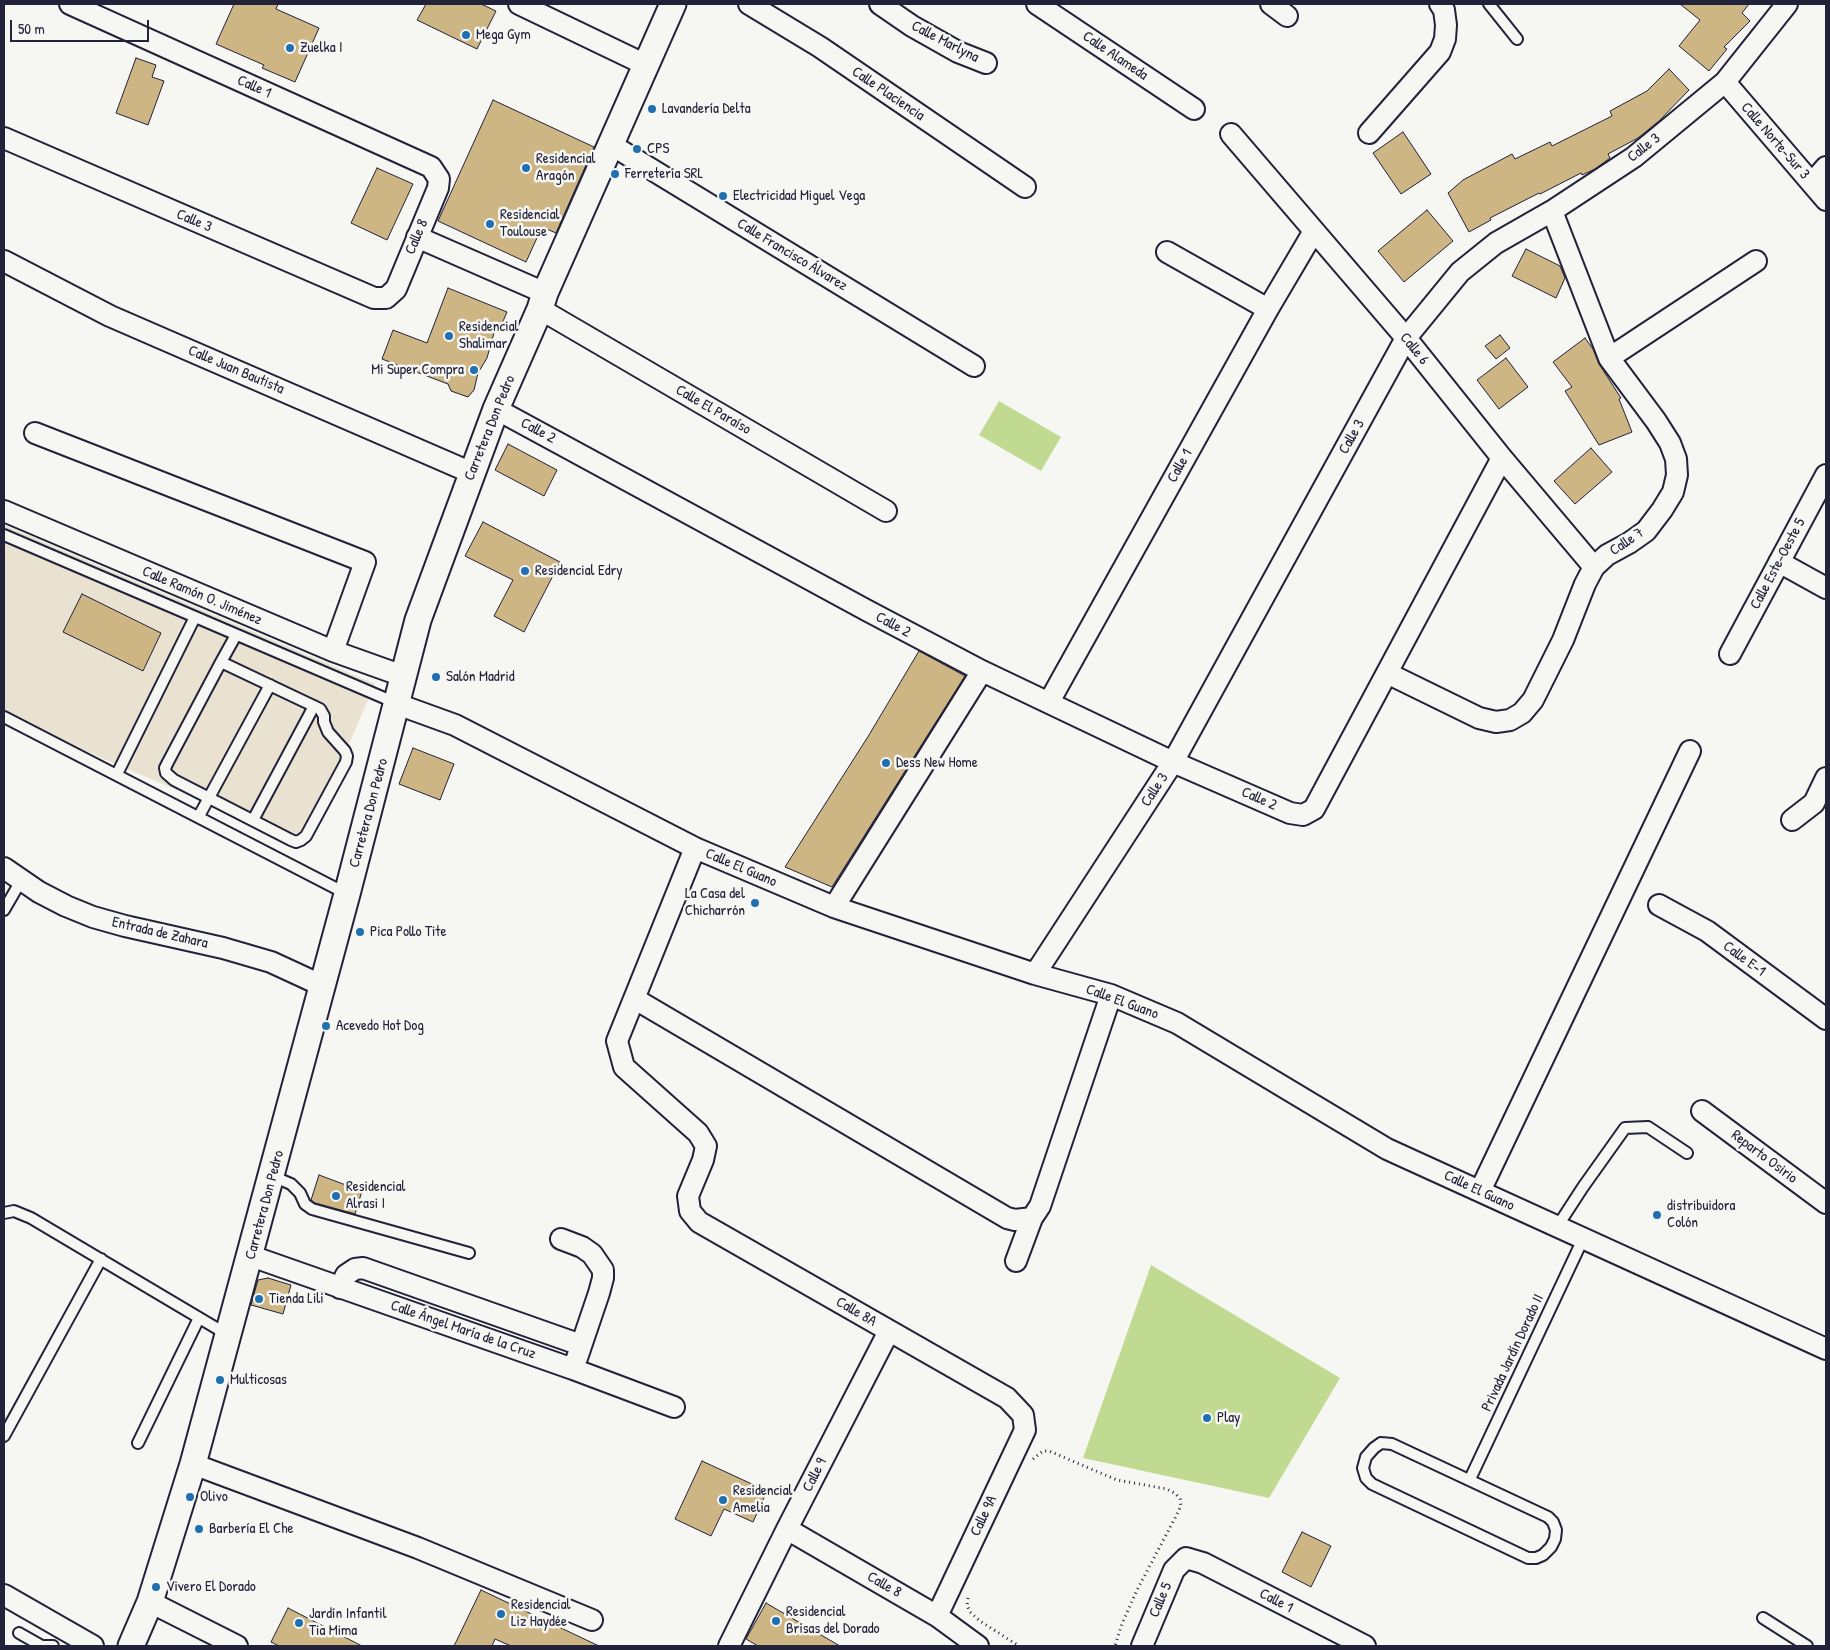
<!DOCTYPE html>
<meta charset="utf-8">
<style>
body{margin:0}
#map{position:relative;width:1830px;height:1650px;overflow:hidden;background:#f6f6f2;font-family:"Patrick Hand",sans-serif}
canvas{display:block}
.frame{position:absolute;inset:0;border:5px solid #22223b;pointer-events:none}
.scale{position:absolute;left:10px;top:20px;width:139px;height:22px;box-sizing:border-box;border:2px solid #22223b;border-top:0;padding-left:6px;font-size:15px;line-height:18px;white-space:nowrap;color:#22223b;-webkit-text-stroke:4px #f6f6f2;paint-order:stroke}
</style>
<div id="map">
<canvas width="1830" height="1650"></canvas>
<div class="frame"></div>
<div class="scale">50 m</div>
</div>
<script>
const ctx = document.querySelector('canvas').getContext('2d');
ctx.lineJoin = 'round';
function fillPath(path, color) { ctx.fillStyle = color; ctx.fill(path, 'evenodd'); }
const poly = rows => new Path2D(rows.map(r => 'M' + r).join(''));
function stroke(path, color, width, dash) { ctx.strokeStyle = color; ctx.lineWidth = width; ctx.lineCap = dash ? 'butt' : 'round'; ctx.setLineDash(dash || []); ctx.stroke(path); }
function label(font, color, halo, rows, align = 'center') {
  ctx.font = font + ' "Patrick Hand",sans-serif'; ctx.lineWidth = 5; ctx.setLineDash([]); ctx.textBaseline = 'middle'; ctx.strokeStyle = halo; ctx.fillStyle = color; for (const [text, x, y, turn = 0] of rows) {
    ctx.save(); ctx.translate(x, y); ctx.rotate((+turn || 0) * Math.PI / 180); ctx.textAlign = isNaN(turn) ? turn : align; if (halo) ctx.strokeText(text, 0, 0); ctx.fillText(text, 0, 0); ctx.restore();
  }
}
fillPath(poly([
 [4,525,375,684,305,845,4,716]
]), '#eae2d1');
fillPath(poly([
 [999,401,1061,437,1041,471,979,435],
 [1151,1265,1340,1378,1269,1498,1083,1458]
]), '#c1da91');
const building = poly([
 [234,4,278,4,276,9,319,28,295,82,262,68,264,65,216,44,234,4],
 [426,4,481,4,496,11,477,49,417,20,426,4],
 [1680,4,1749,4,1742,13,1750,21,1724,47,1727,49,1709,71,1679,46,1700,20,1680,4],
 [136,58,156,65,152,77,164,81,148,125,116,113,136,58],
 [1669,69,1689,90,1659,121,1638,138,1608,154,1610,158,1595,169,1582,175,1581,173,1540,194,1539,193,1490,218,1491,220,1469,232,1448,193,1463,180,1512,154,1515,159,1550,142,1552,146,1612,116,1610,111,1647,91,1669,69],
 [493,100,594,147,556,233,542,227,526,262,438,221,493,100],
 [1403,132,1431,174,1401,194,1373,153,1403,132],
 [377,168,413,184,387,240,351,223,377,168],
 [1427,210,1453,241,1404,282,1378,251,1427,210],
 [1526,249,1560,266,1565,278,1556,298,1512,276,1526,249],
 [448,288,507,312,501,326,494,333,487,358,478,373,474,390,468,397,451,391,448,384,382,359,393,330,427,343,448,288],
 [1500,335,1510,348,1496,359,1485,346,1500,335],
 [1585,338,1593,349,1599,364,1621,398,1619,399,1632,432,1599,445,1565,391,1572,387,1553,362,1585,338],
 [1506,358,1528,387,1499,409,1477,380,1506,358],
 [508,444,557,470,544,496,495,470,508,444],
 [1591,448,1612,472,1575,504,1554,481,1591,448],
 [483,522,560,562,524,632,494,616,513,580,465,556,483,522],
 [82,594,161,633,143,671,63,632,82,594],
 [919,651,965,676,832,887,785,867,869,735,919,651],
 [413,748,454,764,440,800,399,784,413,748],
 [319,1175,362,1191,355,1214,315,1203,311,1200,319,1175],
 [268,1278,291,1285,283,1314,251,1305,258,1280,268,1278],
 [702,1461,767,1491,753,1522,724,1509,711,1536,675,1519,702,1461],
 [1302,1532,1331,1546,1311,1587,1282,1572,1302,1532],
 [481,1590,599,1646,511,1646,495,1639,492,1646,454,1646,481,1590],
 [766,1603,840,1646,758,1646,746,1639,766,1603],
 [288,1608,362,1646,279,1646,271,1642,288,1608]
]);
fillPath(building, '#cdb584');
stroke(building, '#22223b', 1);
const service = poly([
 [1489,4,1517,39],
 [4,535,396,703],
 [221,662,320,709,324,716,324,722,328,732,345,751,347,756,346,762,306,836,301,840,296,842,291,840,174,780,166,773,165,768,168,762,221,662,236,635],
 [4,717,347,894],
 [117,774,195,617],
 [199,816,270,685],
 [253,820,314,706],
 [4,910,22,879],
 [272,1176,291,1184,300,1193,305,1204,312,1209,469,1253],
 [4,1213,14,1211,31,1218,228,1335],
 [1557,1227,1583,1187,1625,1128,1648,1127,1687,1153],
 [4,1436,101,1259],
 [138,1443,199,1318],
 [1381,1443,1392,1444,1548,1517,1553,1522,1556,1530,1555,1539,1551,1547,1543,1555,1536,1558,1528,1558,1372,1484,1366,1478,1363,1468,1366,1457,1374,1448,1381,1443],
 [1470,1479,1583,1239],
 [1763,1618,1807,1646],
 [19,1633,42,1646,53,1646]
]);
const minor = poly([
 [519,4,646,65],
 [749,4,820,47,1025,187],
 [880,4,912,26,958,52,986,63],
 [1037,4,1194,109],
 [1271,4,1287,16],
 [1725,82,1826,200],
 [1369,133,1440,52,1445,39,1446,25,1444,10,1440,4],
 [1231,134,1406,338,1502,458,1594,567],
 [4,138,374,298,386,298,396,289,438,188,439,179,431,167,70,4],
 [610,144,974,366],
 [1812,183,1826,167],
 [417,237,545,293],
 [1167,252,1268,309],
 [4,261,110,316,472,473],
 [540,309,886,511],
 [1609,358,1756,261],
 [496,409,868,611,982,671,1173,762,1290,813,1303,815,1314,809,1502,458],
 [35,433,365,562,333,651],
 [4,511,333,651,403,676],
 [1779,562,1826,588],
 [1730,654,1826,475],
 [1387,673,1479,718,1496,722,1510,720,1522,713,1533,700,1563,640,1585,584,1594,567,1607,555,1629,543,1646,531,1662,510,1673,492,1677,475,1676,459,1670,443,1656,421,1609,358,1552,211],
 [1049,702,1268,309,1314,231],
 [397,704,455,725,695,848,834,907,1035,974,1111,995,1177,1023,1387,1149,1826,1349],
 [1792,820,1814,803,1826,778],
 [695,848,617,1041,624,1067,698,1133,706,1146,703,1160,688,1196,690,1211,699,1222,1007,1398,1023,1415,1025,1430,937,1616],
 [4,868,39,892,66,906,93,917,125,926,223,948,271,962,323,986],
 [1659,905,1707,931,1826,1019],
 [834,907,982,671],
 [1035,974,1173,762,1406,338,1460,272,1496,243,1552,211,1634,157,1725,82,1787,4],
 [635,999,1007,1218,1015,1220,1032,1218],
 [1702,1111,1826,1203],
 [1480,1191,1690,751],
 [561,1239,582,1247,592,1254,603,1270,603,1278,599,1293,577,1358],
 [251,1256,573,1369,674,1407],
 [1016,1261,1032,1218,1040,1206,1111,995],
 [340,1288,346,1275,355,1269,363,1268,581,1345],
 [193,1464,418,1548,592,1620],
 [787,1529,937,1616,978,1646],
 [4,1595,93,1646],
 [150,1602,237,1646],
 [729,1646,787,1529,889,1331],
 [1142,1646,1174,1570,1186,1558,1203,1563,1365,1646]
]);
const tertiary = poly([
 [131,1646,150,1602,193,1464,347,894,418,620,496,409,540,309,545,293,673,4]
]);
stroke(service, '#22223b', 14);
stroke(minor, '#22223b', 24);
stroke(tertiary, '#22223b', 29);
stroke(poly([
 [1033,1459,1043,1451,1049,1451,1117,1480,1167,1489,1176,1494,1180,1499,1181,1506,1175,1518,1137,1590,1122,1624,1115,1646],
 [968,1598,967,1605,970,1612,980,1621,1019,1646]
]), '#22223b', 3, [1, 4]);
stroke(service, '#f6f6f2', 10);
stroke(minor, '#f6f6f2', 20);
stroke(tertiary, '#f6f6f2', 25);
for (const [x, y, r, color] of [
 [466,35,5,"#1f6fb2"],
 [290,48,5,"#1f6fb2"],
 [652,109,5,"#1f6fb2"],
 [637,149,5,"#1f6fb2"],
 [526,168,5,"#1f6fb2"],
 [615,174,5,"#1f6fb2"],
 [723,196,5,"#1f6fb2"],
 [490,224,5,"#1f6fb2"],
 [449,336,5,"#1f6fb2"],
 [474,370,5,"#1f6fb2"],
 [525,571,5,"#1f6fb2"],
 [436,677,5,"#1f6fb2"],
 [886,763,5,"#1f6fb2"],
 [755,903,5,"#1f6fb2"],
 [360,932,5,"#1f6fb2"],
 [326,1026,5,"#1f6fb2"],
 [336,1196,5,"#1f6fb2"],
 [1657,1215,5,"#1f6fb2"],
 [259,1299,5,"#1f6fb2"],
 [220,1380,5,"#1f6fb2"],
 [1207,1418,5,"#1f6fb2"],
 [190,1497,5,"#1f6fb2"],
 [723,1500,5,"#1f6fb2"],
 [199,1529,5,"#1f6fb2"],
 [156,1587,5,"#1f6fb2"],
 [501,1614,5,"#1f6fb2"],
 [776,1621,5,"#1f6fb2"],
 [299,1623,5,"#1f6fb2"]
]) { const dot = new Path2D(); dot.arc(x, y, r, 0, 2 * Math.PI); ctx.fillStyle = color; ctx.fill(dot); stroke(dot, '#f6f6f2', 2); }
label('15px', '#22223b', '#f6f6f2', [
 ["Mega Gym",476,35],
 ["Zuelka I",300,48],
 ["Lavandería Delta",662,109],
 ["CPS",647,149],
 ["Residencial",536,159],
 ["Aragón",536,176],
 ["Ferretería SRL",625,174],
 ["Electricidad Miguel Vega",733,196],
 ["Residencial",500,215],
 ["Toulouse",500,232],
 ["Residencial",459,327],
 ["Shalimar",459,344],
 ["Mi Super Compra",464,370,"right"],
 ["Residencial Edry",535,571],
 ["Salón Madrid",446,677],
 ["Dess New Home",896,763],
 ["La Casa del",745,894,"right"],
 ["Chicharrón",745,911,"right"],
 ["Pica Pollo Tite",370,932],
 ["Acevedo Hot Dog",336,1026],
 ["Residencial",346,1187],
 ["Alrasi I",346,1204],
 ["distribuidora",1667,1206],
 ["Colón",1667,1223],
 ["Tienda Lili",269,1299],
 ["Multicosas",230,1380],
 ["Play",1217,1418],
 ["Residencial",733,1491],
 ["Amelia",733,1508],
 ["Olivo",200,1497],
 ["Barbería El Che",209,1529],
 ["Vivero El Dorado",166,1587],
 ["Residencial",511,1605],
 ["Liz Haydée",511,1622],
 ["Residencial",786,1612],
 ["Brisas del Dorado",786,1629],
 ["Jardín Infantil",309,1614],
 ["Tia Mima",309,1631]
], 'left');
label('15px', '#22223b', '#f6f6f2', [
 ["Calle Marlyna",945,42,27],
 ["Calle Alameda",1115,56,34],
 ["Calle 1",254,87,24],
 ["Calle Placiencia",888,94,34],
 ["Calle Norte-Sur 3",1775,141,49],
 ["Calle 3",1644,148,-38],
 ["Calle 3",194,221,23],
 ["Calle 8",417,237,-67],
 ["Calle Francisco Álvarez",792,255,31],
 ["Calle 6",1414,349,51],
 ["Calle Juan Bautista",236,370,23],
 ["Calle El Paraíso",713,410,30],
 ["Carretera Don Pedro",490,428,-68],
 ["Calle 2",538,431,28],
 ["Calle 3",1352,437,-61],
 ["Calle 1",1180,466,-61],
 ["Calle 7",1627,542,-34],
 ["Calle Este-Oeste 5",1778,564,-62],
 ["Calle Ramón O. Jiménez",202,596,23],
 ["Calle 2",893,625,28],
 ["Calle 3",1155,790,-57],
 ["Calle 2",1259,799,24],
 ["Carretera Don Pedro",369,813,-75],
 ["Calle El Guano",741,868,23],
 ["Entrada de Zahara",160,933,13],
 ["Calle E-1",1744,959,36],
 ["Calle El Guano",1122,1002,20],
 ["Reparto Osirio",1764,1157,37],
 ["Calle El Guano",1479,1191,25],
 ["Carretera Don Pedro",265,1205,-75],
 ["Calle 8A",856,1312,30],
 ["Calle Ángel María de la Cruz",463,1330,19],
 ["Privada Jardín Dorado II",1513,1353,-65],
 ["Calle 9",815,1475,-63],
 ["Calle 9A",984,1516,-65],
 ["Calle 8",884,1585,30],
 ["Calle 5",1161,1600,-67],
 ["Calle 1",1276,1601,27]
]);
</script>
